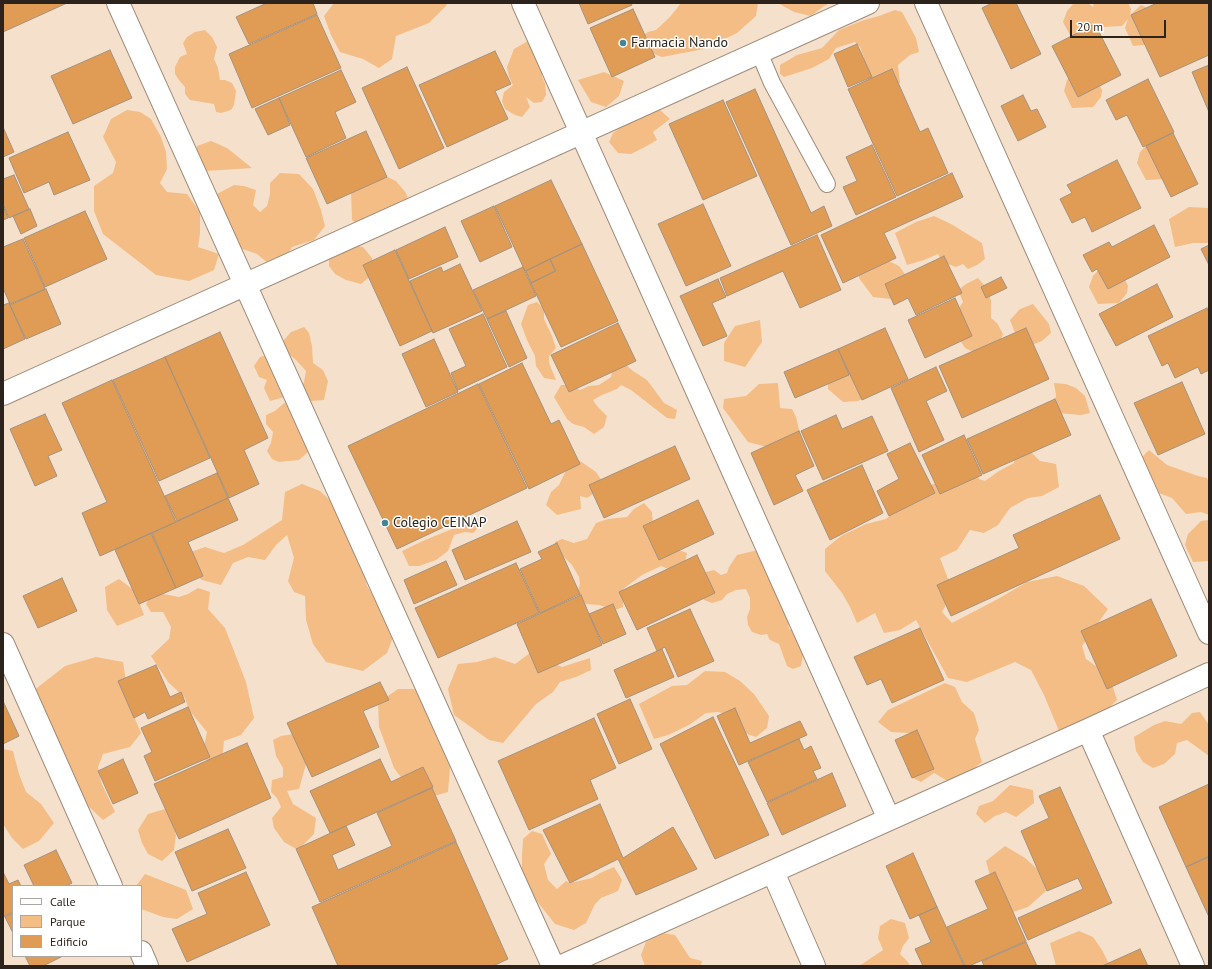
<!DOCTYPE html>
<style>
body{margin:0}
#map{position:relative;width:1212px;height:969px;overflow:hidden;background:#f5e0cc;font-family:"PT Sans",sans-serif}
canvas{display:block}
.frame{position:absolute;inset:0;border:4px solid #2c241c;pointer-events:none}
.legend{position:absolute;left:12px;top:885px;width:130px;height:72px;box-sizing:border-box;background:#fff;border:1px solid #aba7a4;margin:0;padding:5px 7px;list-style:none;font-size:12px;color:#2c241c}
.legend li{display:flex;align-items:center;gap:8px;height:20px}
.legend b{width:20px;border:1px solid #aba7a4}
.scale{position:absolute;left:1070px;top:20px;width:96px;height:18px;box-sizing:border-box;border:2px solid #2c241c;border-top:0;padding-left:5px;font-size:12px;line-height:14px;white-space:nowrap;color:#2c241c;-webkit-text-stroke:3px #fff;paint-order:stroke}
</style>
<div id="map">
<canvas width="1212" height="969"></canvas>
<div class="frame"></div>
<ul class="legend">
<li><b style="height:5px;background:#fff"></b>Calle</li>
<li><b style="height:11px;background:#f4bd85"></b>Parque</li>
<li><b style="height:11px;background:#e09c54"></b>Edificio</li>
</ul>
<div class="scale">20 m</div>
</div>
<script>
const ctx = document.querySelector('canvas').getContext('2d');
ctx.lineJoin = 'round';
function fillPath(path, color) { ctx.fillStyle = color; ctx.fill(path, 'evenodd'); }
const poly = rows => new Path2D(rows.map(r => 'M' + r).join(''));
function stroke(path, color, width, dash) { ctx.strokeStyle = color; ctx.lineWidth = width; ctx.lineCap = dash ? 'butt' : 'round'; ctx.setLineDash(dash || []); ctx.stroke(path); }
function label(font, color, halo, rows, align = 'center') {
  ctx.font = font + ' "PT Sans",sans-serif'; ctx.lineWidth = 3; ctx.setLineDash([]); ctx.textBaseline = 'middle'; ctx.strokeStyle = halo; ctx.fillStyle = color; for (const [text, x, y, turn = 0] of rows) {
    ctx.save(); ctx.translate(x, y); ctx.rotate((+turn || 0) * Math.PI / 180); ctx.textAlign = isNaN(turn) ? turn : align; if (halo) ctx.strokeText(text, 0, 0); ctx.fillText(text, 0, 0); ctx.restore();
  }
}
fillPath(poly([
 [334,3,446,3,447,5,429,23,396,36,392,59,379,68,363,59,340,52,331,35,324,16],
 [681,3,758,3,756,16,737,33,704,49,662,57,647,51,641,37,648,32,656,30,670,17],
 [778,3,830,3,824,6,811,16,794,12],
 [1074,3,1088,3,1093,7,1094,3,1128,3,1131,9,1130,15,1141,5,1148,8,1154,44,1133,46,1125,28,1128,19,1122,26,1102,27,1093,37,1072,39,1063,22,1067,11],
 [895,10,902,12,916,38,919,52,910,55,898,65,900,83,886,86,870,84,863,69,864,58,860,47,855,42,836,48,829,59,812,68,784,77,780,74,780,65,797,55,822,48,839,30,864,20,879,16],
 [205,30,212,37,217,47,214,59,218,68,220,80,225,80,232,83,236,91,234,105,231,110,221,113,216,112,214,104,190,100,185,94,185,87,179,80,175,74,175,67,180,57,187,54,183,43,187,37,195,32],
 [528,41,536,46,541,65,542,77,545,83,546,95,542,102,534,103,526,97,530,107,522,117,515,115,505,109,502,101,504,92,513,85,509,77,507,67,514,49],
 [1079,67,1097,80,1102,90,1101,97,1093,107,1072,108,1064,91,1067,80],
 [604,72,624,81,619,96,606,107,591,102,578,80],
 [127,110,140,112,151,119,161,137,166,152,167,169,160,183,167,192,187,194,200,212,200,233,198,247,219,254,214,270,189,281,156,275,103,234,94,211,94,186,113,173,116,162,103,137,111,119],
 [660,110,670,119,653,132,657,140,645,147,631,154,618,153,609,142,613,133,626,124,640,119,651,111],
 [1153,139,1160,143,1166,179,1146,180,1137,163,1140,152],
 [211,141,227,148,252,168,206,171,196,159,197,146],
 [280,173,299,174,313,189,321,210,325,226,314,240,292,247,286,258,269,264,257,254,237,247,217,206,217,194,234,185,244,186,256,190,253,205,260,212,267,206,270,194,270,183],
 [379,173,396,181,406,193,413,217,358,225,352,220,351,191],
 [1189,207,1209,208,1209,243,1193,243,1175,247,1169,219],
 [934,216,951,224,982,243,985,259,977,265,968,269,963,264,956,267,942,262,938,254,924,260,907,265,895,233,916,222],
 [347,244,363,247,372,258,373,274,361,284,346,280,335,274,329,266,329,255],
 [885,259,899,266,907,277,899,300,873,297,859,278,859,269],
 [1105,263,1123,276,1128,286,1127,293,1119,303,1098,304,1089,287,1093,276],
 [978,278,984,285,991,300,991,318,997,323,1003,334,999,344,978,354,965,348,958,337,955,314,963,302,958,290,966,284],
 [537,302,544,309,544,319,552,336,556,348,549,356,549,363,556,380,544,378,536,366,535,356,527,340,521,324,528,305],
 [1033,304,1049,324,1051,333,1042,341,1024,348,1017,338,1010,320,1020,309],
 [760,320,762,342,745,367,724,361,724,343,735,326],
 [304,327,309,333,312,346,313,363,323,370,328,381,324,400,311,401,306,398,301,388,304,382,306,371,296,360,284,350,284,340,291,332],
 [271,354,285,397,270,401,264,388,267,380,259,377,254,366,260,357],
 [626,365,633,371,647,380,664,403,677,410,675,419,667,418,631,390,621,385,617,389,602,395,593,400,597,406,607,416,604,427,594,434,584,427,573,424,567,419,554,397,561,385,569,385,580,390,589,386,599,385,611,377,613,369],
 [843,366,858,372,868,396,858,401,843,402,828,389,828,375],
 [778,383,780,408,792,409,796,417,800,434,771,448,748,442,723,408,724,399,746,396,759,384],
 [1054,383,1066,384,1076,388,1085,396,1090,413,1081,415,1069,414,1058,413,1055,405,1056,395],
 [284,403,297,404,310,450,299,460,279,462,272,459,267,451,271,443,273,432,266,424,266,415,275,411],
 [1016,449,1028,449,1040,461,1056,464,1059,487,1042,496,1028,498,1010,508,998,525,984,533,970,530,957,550,940,558,947,576,947,578,963,586,952,594,942,612,952,623,996,600,1027,582,1057,576,1084,586,1108,609,1082,646,1086,659,1109,675,1117,700,1101,716,1069,726,1059,731,1044,695,1031,670,1015,662,967,682,948,678,916,620,900,630,884,633,875,613,857,623,850,607,842,593,825,571,825,549,841,536,866,524,886,519,920,488,954,478,974,470,979,479,985,481,999,471,1014,463],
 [1149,450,1167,465,1198,476,1207,478,1209,483,1209,515,1201,512,1186,514,1172,498,1159,493,1142,457],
 [577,459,596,472,602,481,598,490,587,498,580,496,581,509,557,515,546,505,551,492,559,485,570,462],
 [302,484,320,491,333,503,361,563,367,586,381,608,393,637,387,653,363,671,326,662,313,644,306,620,305,596,294,592,288,581,294,558,287,535,276,545,265,560,248,557,233,563,221,585,202,580,185,567,188,553,205,547,224,553,243,545,282,520,285,492],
 [644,503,652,512,653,526,668,546,687,553,683,572,668,569,661,566,642,575,623,589,623,607,615,610,599,605,586,604,577,594,580,584,579,577,572,565,555,548,555,542,562,539,574,543,587,539,596,523,608,519,627,517,634,509],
 [487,515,479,527,473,533,465,532,454,535,448,551,436,560,419,566,409,566,402,551,425,540],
 [1209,520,1209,561,1193,562,1185,545,1188,534,1201,521],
 [758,550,788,619,789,629,797,632,804,649,801,666,793,669,787,666,779,644,770,640,767,634,761,635,752,632,748,625,747,617,750,609,750,598,746,589,736,590,727,594,722,600,712,603,704,600,699,587,701,576,706,572,714,570,721,575,727,573,729,567,737,555],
 [119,579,135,591,144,615,117,626,107,610,105,587],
 [198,588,210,592,208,609,225,628,246,682,254,718,241,735,224,741,222,761,212,766,202,756,207,732,189,710,185,698,168,682,151,656,169,639,171,627,163,612,151,612,146,604,152,594,163,594,179,597,188,594],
 [530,653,562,667,590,658,591,670,576,677,560,682,553,692,536,704,503,743,489,740,454,715,448,689,458,664,477,662,495,657,515,664],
 [96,657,123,662,130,707,141,733,130,747,103,754,98,767,101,782,115,812,103,820,87,805,23,705,37,688,65,666],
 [705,671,725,672,740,681,754,694,769,716,767,728,756,737,741,732,730,715,718,712,706,713,689,725,668,735,654,739,639,704,672,686,687,685],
 [945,683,955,687,962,702,974,713,979,730,975,739,982,762,959,780,949,782,934,773,921,782,911,777,907,768,919,758,921,748,909,733,891,732,878,722,888,710],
 [398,689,415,689,431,702,453,761,450,768,448,792,424,799,412,792,394,768,379,727,378,703],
 [1200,712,1209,725,1209,756,1187,740,1177,743,1175,754,1164,764,1153,768,1143,762,1136,751,1134,737,1154,725,1165,721,1181,724,1192,713],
 [293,734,308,757,299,789,287,791,293,804,316,818,314,834,298,850,284,842,274,828,272,818,281,807,277,798,271,792,272,780,283,777,283,768,276,756,273,740,281,736],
 [3,749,13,751,19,774,26,792,41,804,54,823,39,841,23,849,12,838,3,824],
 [1010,785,1033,790,1034,803,1016,817,1006,812,995,816,985,823,976,814,979,806,993,801],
 [165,809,173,821,176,835,174,850,162,861,148,854,142,843,138,830,148,814],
 [532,831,542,834,551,854,544,864,548,880,557,889,566,881,570,883,592,878,600,873,614,867,622,880,618,891,601,898,595,904,586,923,574,930,555,924,532,895,526,883,522,869,522,855,523,839],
 [1005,846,1025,858,1043,874,1046,891,1028,907,1013,912,1004,906,993,887,986,861],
 [145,874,186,890,193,909,177,919,163,917,141,909,141,886,136,886],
 [891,919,905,923,909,938,903,946,900,954,908,962,910,966,859,966,883,950,878,938,880,926],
 [1079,931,1093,937,1102,950,1110,966,1056,966,1050,943],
 [662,933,675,935,690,958,702,961,701,966,645,966,641,955,646,942]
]), '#f4bd85');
const building = poly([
 [3,3,67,3,3,32,3,3],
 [267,3,313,3,317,14,249,44,236,17,267,3],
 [579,3,631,3,632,5,588,24,579,3],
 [992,3,1016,3,1041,54,1011,69,982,8,992,3],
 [1157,3,1209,3,1209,55,1160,77,1131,15,1157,3],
 [633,9,655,57,612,77,590,28,633,9],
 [317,15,341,68,252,108,229,54,317,15],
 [1095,24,1121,75,1078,97,1052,46,1095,24],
 [857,44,872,77,848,87,834,54,857,44],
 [110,50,132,98,73,124,51,76,110,50],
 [495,51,511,84,495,91,508,119,447,147,419,85,495,51],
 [1209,65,1209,112,1192,72,1209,65],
 [407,67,444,148,399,169,362,88,407,67],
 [892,69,920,132,928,128,948,173,897,196,848,89,892,69],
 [341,70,356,102,335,112,346,138,306,157,279,98,341,70],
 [1148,79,1174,132,1143,147,1127,115,1116,120,1106,100,1148,79],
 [755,89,811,213,824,206,832,226,791,245,726,102,755,89],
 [1023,95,1031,111,1037,109,1046,127,1018,141,1001,106,1023,95],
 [279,98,290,125,268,135,255,109,279,98],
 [723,100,757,176,703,200,669,124,723,100],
 [3,127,14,152,3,157,3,127],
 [366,131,387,177,327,204,306,158,366,131],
 [68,132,90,180,54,195,49,182,24,193,9,158,68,132],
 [1173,133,1198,184,1171,197,1146,146,1173,133],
 [872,145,896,197,856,215,843,187,857,181,846,157,872,145],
 [1117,160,1141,208,1092,232,1085,217,1072,223,1060,199,1072,193,1067,185,1117,160],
 [952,173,963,197,884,233,896,258,843,283,821,235,952,173],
 [14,175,29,209,9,218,3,204,3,179,14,175],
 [551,180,582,244,525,271,495,206,551,180],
 [703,204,731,266,686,286,658,224,703,204],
 [3,206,8,218,3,220,3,206],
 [494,206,512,247,480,262,461,221,494,206],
 [30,209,37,226,21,234,13,216,30,209],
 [85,211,107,259,45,287,24,238,85,211],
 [1154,225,1170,257,1108,289,1097,269,1092,272,1083,255,1109,242,1112,247,1154,225],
 [445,227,458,257,409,279,396,250,445,227],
 [817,235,841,290,800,308,783,271,727,296,720,278,817,235],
 [23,239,45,289,10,304,3,288,3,247,23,239],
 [582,244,618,321,561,347,531,283,556,271,550,259,582,244],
 [1209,245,1209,265,1201,249,1209,245],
 [395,250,432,331,400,346,363,265,395,250],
 [944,256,962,293,916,315,908,298,894,305,885,284,944,256],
 [550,259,555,271,531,283,526,271,550,259],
 [460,264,482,311,433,333,410,281,441,267,443,272,460,264],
 [523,267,536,296,487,319,473,290,523,267],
 [1001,277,1007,288,986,298,981,287,1001,277],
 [718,279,726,297,712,303,727,336,703,346,680,296,718,279],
 [1157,284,1173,317,1116,346,1099,314,1157,284],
 [46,289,61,324,26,339,10,305,46,289],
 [955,298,972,336,925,358,908,320,955,298],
 [9,303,25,339,3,349,3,305,9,303],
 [1207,308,1209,313,1209,370,1201,374,1198,367,1175,378,1168,363,1162,366,1148,336,1207,308],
 [506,311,527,358,509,367,487,319,506,311],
 [483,314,507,367,458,390,451,373,466,366,449,329,483,314],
 [618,323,636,361,569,392,551,355,618,323],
 [885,328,908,379,862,400,838,349,885,328],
 [1026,328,1049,379,962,418,939,366,1026,328],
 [220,332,268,438,244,450,259,484,229,498,165,357,220,332],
 [434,339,458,392,426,407,402,354,434,339],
 [838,349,849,375,795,398,784,372,838,349],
 [165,357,210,458,159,481,113,380,165,357],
 [522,363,551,424,559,420,580,464,529,489,479,384,522,363],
 [936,367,947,391,926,401,944,440,919,452,891,388,936,367],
 [112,380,176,522,100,556,82,513,107,502,62,403,112,380],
 [1182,382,1205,434,1158,455,1134,403,1182,382],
 [478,384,527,488,397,549,348,446,478,384],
 [1055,399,1071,435,983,474,967,439,1055,399],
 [45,414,62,450,48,456,57,476,35,486,10,429,45,414],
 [836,415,842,429,872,416,888,451,823,480,801,431,836,415],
 [799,431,814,466,795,475,803,491,774,505,751,453,799,431],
 [964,435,982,475,940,494,922,455,964,435],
 [910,443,935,493,889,516,877,491,899,479,887,454,910,443],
 [675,446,690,479,604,518,589,485,675,446],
 [862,465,883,513,830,540,807,490,862,465],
 [217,473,228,498,177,521,165,496,217,473],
 [1100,495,1120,539,951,616,937,585,1019,548,1013,535,1100,495],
 [228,498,238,520,188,542,203,576,176,588,152,533,228,498],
 [698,500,714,534,659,560,643,526,698,500],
 [517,521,531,552,465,580,452,550,517,521],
 [151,533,176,588,139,604,115,550,151,533],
 [557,543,580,594,540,613,520,569,542,559,538,552,557,543],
 [697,555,715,593,637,630,619,592,697,555],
 [446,561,457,585,414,604,404,580,446,561],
 [516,563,539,613,438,658,415,608,516,563],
 [62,578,77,611,38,628,23,596,62,578],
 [581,595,602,645,538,673,517,624,581,595],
 [1151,599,1177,656,1107,689,1081,631,1151,599],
 [613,604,626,634,603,644,589,614,613,604],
 [690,609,714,661,678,677,665,647,657,651,647,628,690,609],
 [920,628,944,680,892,703,881,679,867,685,854,657,920,628],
 [662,649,674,677,626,698,614,670,662,649],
 [156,665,170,697,181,692,185,702,148,719,145,712,134,718,118,681,156,665],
 [380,682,389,700,363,711,379,747,312,777,287,723,380,682],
 [630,699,652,749,619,764,597,714,630,699],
 [3,701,19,736,3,744,3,701],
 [188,707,210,757,155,781,144,756,152,752,141,728,188,707],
 [735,708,750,743,800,721,807,735,739,765,717,716,735,708],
 [713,717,769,835,715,859,660,744,713,717],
 [594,718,616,768,590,780,598,799,529,830,498,761,594,718],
 [917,730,934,769,912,778,895,740,917,730],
 [799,739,804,750,811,746,821,768,813,771,817,779,767,802,748,762,799,739],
 [247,743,271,798,179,839,154,784,247,743],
 [123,759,138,793,113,804,98,771,123,759],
 [380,759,391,782,423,767,433,787,330,833,310,791,380,759],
 [832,773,846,806,782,835,767,803,832,773],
 [1209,784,1209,856,1186,867,1159,807,1209,784],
 [1060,787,1112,903,1028,940,1018,918,1083,889,1078,878,1047,891,1021,831,1049,818,1039,796,1060,787],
 [432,788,456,841,320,902,296,849,346,826,355,845,332,855,338,870,392,846,377,813,432,788],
 [600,804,623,858,673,827,697,869,636,895,618,859,570,883,543,830,600,804],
 [228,829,246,868,192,891,175,852,228,829],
 [456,842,508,959,493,966,338,966,312,907,456,842],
 [56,850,72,883,66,886,34,886,24,865,56,850],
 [913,853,937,907,910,919,886,866,913,853],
 [1209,857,1209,917,1186,867,1209,857],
 [3,872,9,884,18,880,21,886,13,886,13,912,3,917,3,872],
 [246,872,270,925,187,962,172,929,207,914,198,893,246,872],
 [995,872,1026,941,969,966,965,966,947,927,988,909,975,881,995,872],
 [937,907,964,966,923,966,915,949,931,942,919,915,937,907],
 [13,913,13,933,5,917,13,913],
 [1026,942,1037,966,984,966,982,961,1026,942],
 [1140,949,1148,966,1102,966,1140,949],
 [25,956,63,956,43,966,30,966,25,956]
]);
fillPath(building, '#e09c54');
stroke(building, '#a4917e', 1);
const service = poly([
 [759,52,772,83,827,184]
]);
const minor = poly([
 [118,3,553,966],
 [523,3,889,819],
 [926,3,1209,633],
 [3,394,868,3],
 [3,644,111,886],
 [1088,730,1193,966],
 [773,872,814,966],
 [141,952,147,966],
 [562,966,1088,730,1209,674]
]);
stroke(service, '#9f8c79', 18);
stroke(minor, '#9f8c79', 24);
stroke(service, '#fff', 16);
stroke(minor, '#fff', 22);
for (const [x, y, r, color] of [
 [623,43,4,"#428595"],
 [385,523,4,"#428595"]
]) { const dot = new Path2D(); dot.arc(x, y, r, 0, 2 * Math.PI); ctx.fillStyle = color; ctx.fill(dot); stroke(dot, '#fff', 1.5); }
label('14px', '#2c241c', '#fff', [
 ["Farmacia Nando",631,43],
 ["Colegio CEINAP",393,523]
], 'left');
</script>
